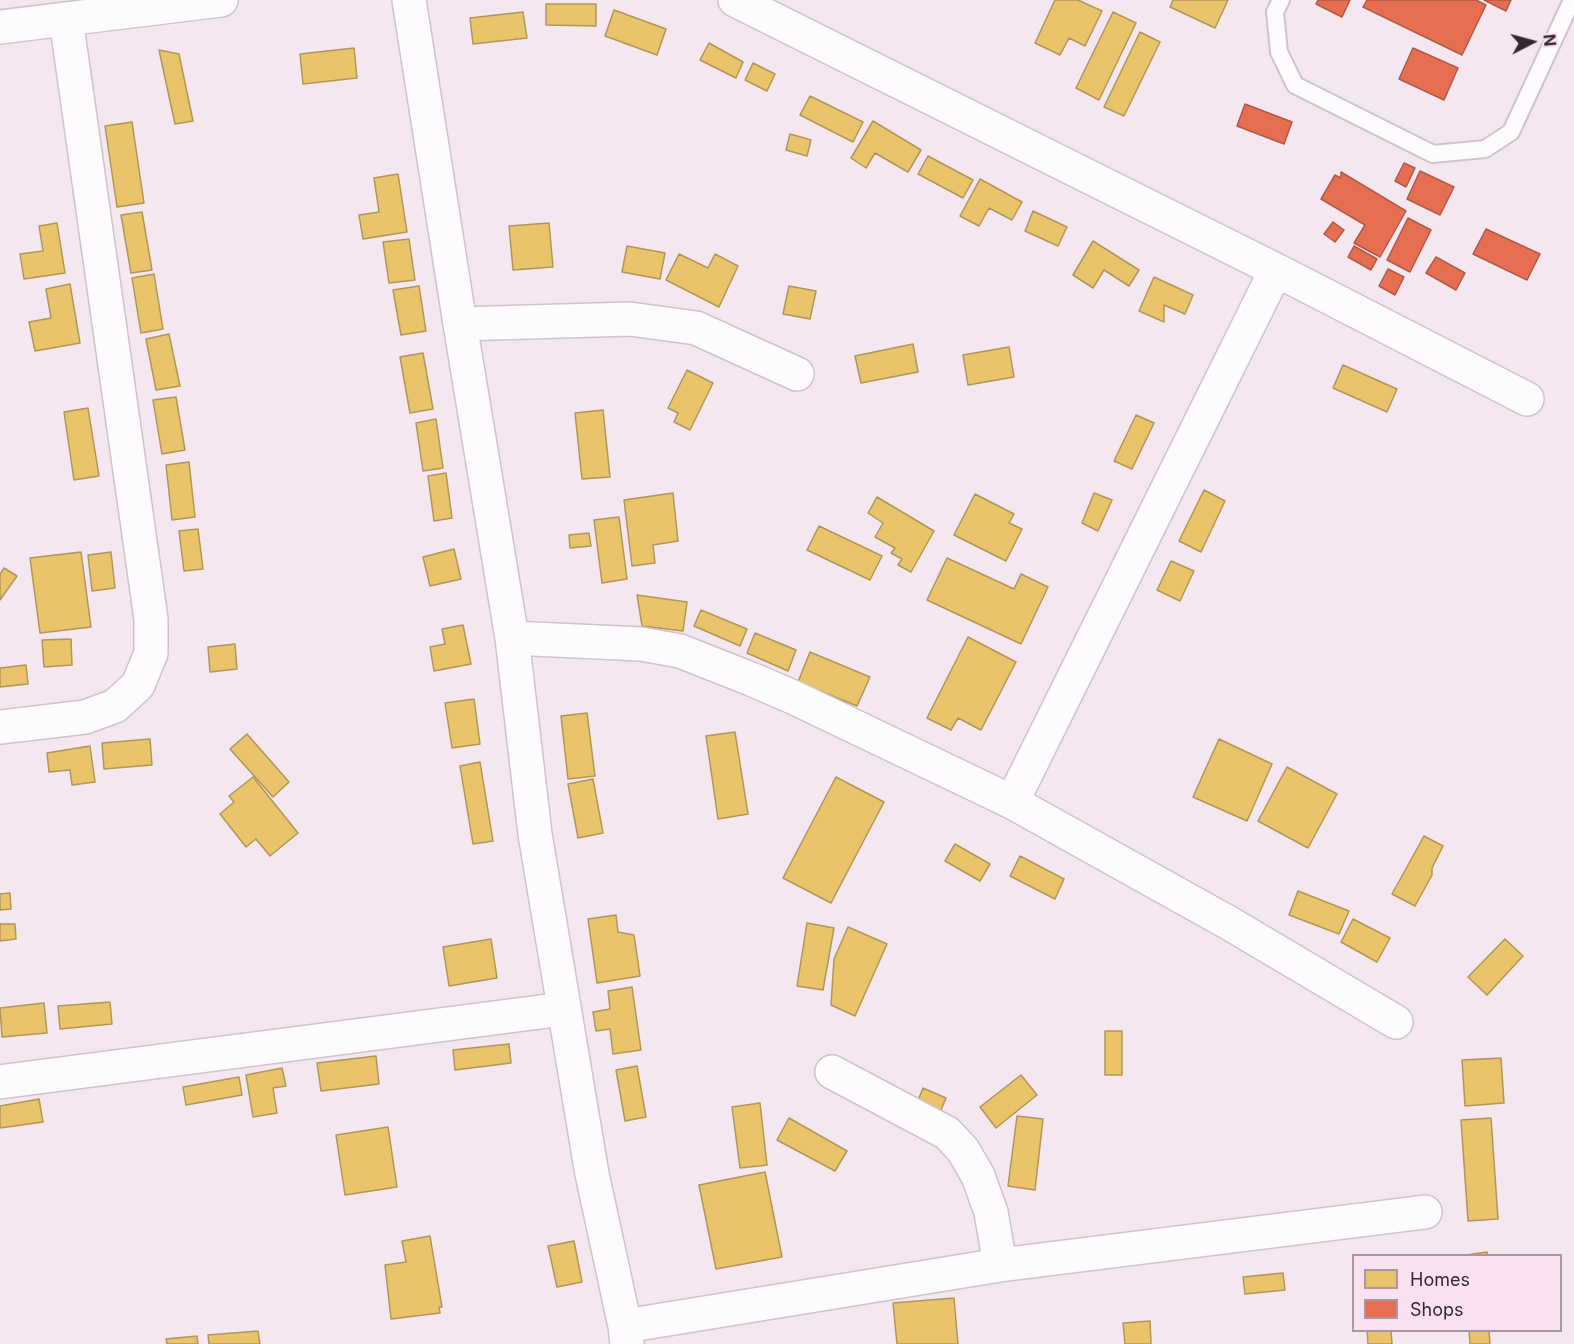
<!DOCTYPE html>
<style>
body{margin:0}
#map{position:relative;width:1574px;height:1344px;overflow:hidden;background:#f4e7f0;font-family:Inter,sans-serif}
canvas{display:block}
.legend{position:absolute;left:1352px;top:1254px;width:210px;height:78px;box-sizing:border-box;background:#fae1f2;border:2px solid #aa97a4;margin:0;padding:8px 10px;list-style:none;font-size:18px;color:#32292f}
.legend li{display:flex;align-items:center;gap:12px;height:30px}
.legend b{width:30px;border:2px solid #aa97a4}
.north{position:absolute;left:1502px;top:12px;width:60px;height:60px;-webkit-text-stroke:4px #fae1f2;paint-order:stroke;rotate:84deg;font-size:16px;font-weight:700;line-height:24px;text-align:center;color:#32292f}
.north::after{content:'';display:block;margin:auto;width:21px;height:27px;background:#32292f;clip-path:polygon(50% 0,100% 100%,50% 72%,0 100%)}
</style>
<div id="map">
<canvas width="1574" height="1344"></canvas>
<ul class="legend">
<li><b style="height:16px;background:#e9c46a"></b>Homes</li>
<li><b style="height:16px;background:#e76f51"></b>Shops</li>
</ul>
<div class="north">N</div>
</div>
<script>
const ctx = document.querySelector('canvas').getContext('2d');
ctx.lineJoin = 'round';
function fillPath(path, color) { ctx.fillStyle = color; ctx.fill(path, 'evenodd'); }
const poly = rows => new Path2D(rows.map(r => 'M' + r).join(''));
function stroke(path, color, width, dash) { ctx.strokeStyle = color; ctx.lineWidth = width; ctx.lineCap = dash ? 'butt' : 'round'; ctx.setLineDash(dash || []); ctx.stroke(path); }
const homes = poly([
 [1055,0,1078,0,1102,11,1085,46,1069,38,1060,55,1035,43,1055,0],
 [1173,0,1228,0,1215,28,1170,7,1173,0],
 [546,4,596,4,596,26,546,25,546,4],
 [614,10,666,29,657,55,605,36,614,10],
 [523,12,527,38,473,44,470,18,523,12],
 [1113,12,1136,23,1099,100,1076,88,1113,12],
 [1140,32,1160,42,1124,116,1104,107,1140,32],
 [709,43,743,62,736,78,700,60,709,43],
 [354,48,357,78,303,84,300,54,354,48],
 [159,50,179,54,193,121,175,124,159,50],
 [753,63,775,74,767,91,745,80,753,63],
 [810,96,863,122,853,142,800,115,810,96],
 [873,121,921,150,908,172,875,153,866,168,851,158,873,121],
 [132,122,144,203,117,207,105,126,132,122],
 [790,134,811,140,807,156,786,150,790,134],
 [928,156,973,180,963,198,918,174,928,156],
 [398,174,407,232,363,239,359,215,379,212,374,178,398,174],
 [980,179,1022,202,1012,220,989,208,979,226,960,216,980,179],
 [1033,211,1067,227,1058,246,1025,231,1033,211],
 [142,212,152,270,131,273,121,215,142,212],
 [57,223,65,273,24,279,20,254,43,251,39,226,57,223],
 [549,223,553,267,513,270,509,226,549,223],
 [409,239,415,280,389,283,383,242,409,239],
 [1093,241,1139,270,1129,286,1104,270,1093,288,1073,275,1093,241],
 [627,246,665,253,660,279,622,272,627,246],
 [679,254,708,268,715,254,738,266,719,307,666,280,679,254],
 [154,274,163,329,141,333,132,278,154,274],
 [1154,277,1193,295,1185,314,1164,305,1164,322,1139,311,1154,277],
 [70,284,80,343,35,351,29,322,51,318,46,289,70,284],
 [419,286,426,331,401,335,393,290,419,286],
 [789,286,816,291,810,319,783,314,789,286],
 [169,334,180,386,156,390,146,339,169,334],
 [913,344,918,372,861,383,855,356,913,344],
 [1009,347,1014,377,968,385,963,355,1009,347],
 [423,353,433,409,410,413,400,357,423,353],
 [1343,365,1397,389,1387,412,1333,388,1343,365],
 [687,370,713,383,690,430,674,422,678,413,668,408,687,370],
 [176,397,185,450,162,454,153,400,176,397],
 [88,408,99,476,74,480,64,412,88,408],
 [603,410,610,477,582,479,575,413,603,410],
 [1136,415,1154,423,1132,469,1114,461,1136,415],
 [436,419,443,468,423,471,416,423,436,419],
 [189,462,195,517,172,520,166,465,189,462],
 [446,473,452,518,434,521,428,476,446,473],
 [1204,490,1225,501,1201,552,1179,541,1204,490],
 [673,493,678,541,653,545,655,563,632,566,624,500,673,493],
 [1094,493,1112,500,1098,531,1082,523,1094,493],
 [975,494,1014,514,1009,523,1022,529,1006,561,954,535,975,494],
 [877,497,934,531,911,572,898,565,902,559,891,553,895,548,875,537,883,523,868,513,877,497],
 [619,517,627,579,602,583,594,520,619,517],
 [819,526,882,556,870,580,807,550,819,526],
 [198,529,203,569,184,571,179,531,198,529],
 [589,533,591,546,570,548,569,535,589,533],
 [454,549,461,579,430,586,423,557,454,549],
 [81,552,91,627,40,633,30,558,81,552],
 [111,552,115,588,92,591,88,555,111,552],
 [947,558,1014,589,1021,574,1048,587,1021,644,927,600,947,558],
 [1171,561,1194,571,1180,601,1157,590,1171,561],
 [4,568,17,576,0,600,0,574,4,568],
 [637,595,687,602,683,631,642,626,637,595],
 [701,610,747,629,740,646,694,626,701,610],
 [463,625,471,664,434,671,430,647,445,644,442,629,463,625],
 [755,633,796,650,788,671,747,653,755,633],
 [968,637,1016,662,981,730,958,718,951,730,927,718,968,637],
 [71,639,72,665,44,667,42,640,71,639],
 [235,644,237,669,210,672,208,647,235,644],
 [810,652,870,677,857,706,798,682,810,652],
 [26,665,28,684,0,687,0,668,26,665],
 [474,699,480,744,452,748,445,703,474,699],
 [587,713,595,776,568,779,561,716,587,713],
 [735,732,748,814,718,819,706,736,735,732],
 [247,734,289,782,273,797,230,749,247,734],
 [150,739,152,765,104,769,102,743,150,739],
 [1219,739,1272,764,1247,821,1193,797,1219,739],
 [90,746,95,782,72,785,70,770,49,772,47,753,90,746],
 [480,762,493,841,473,844,460,766,480,762],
 [1287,767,1337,794,1308,848,1258,821,1287,767],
 [253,777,298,833,270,856,256,839,246,847,220,814,234,802,229,796,253,777],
 [836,777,884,802,831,903,783,878,836,777],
 [593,779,603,833,578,838,568,784,593,779],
 [1424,836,1443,846,1432,868,1432,875,1415,906,1392,894,1424,836],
 [955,844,990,864,980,881,945,861,955,844],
 [1020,856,1064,879,1055,899,1010,876,1020,856],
 [1298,891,1349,911,1339,934,1289,915,1298,891],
 [10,893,11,909,0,910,0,894,10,893],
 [616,915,618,932,634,935,640,976,597,983,588,919,616,915],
 [1353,919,1390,938,1377,962,1341,942,1353,919],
 [807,923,834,928,823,990,797,986,807,923],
 [0,924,15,924,16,939,0,941,0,924],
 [848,927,887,944,855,1016,831,1005,834,959,848,927],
 [491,939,497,978,449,986,443,947,491,939],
 [1505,939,1523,956,1487,995,1468,977,1505,939],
 [632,987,641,1050,613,1054,610,1029,596,1031,593,1012,610,1009,608,991,632,987],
 [110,1002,112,1024,60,1029,58,1006,110,1002],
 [44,1003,47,1033,2,1037,0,1008,44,1003],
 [1105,1031,1122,1031,1122,1075,1105,1075,1105,1031],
 [509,1044,511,1063,455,1070,453,1050,509,1044],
 [376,1056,379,1084,321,1091,317,1063,376,1056],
 [1501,1058,1504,1103,1465,1106,1462,1060,1501,1058],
 [637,1066,646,1117,625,1121,616,1070,637,1066],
 [282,1068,286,1086,273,1088,277,1113,253,1117,246,1075,282,1068],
 [1021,1075,1037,1095,996,1128,980,1107,1021,1075],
 [239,1077,242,1095,186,1105,183,1087,239,1077],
 [923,1088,946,1098,938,1117,915,1108,923,1088],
 [39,1099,43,1122,0,1128,0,1106,39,1099],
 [760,1103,767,1165,740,1168,732,1107,760,1103],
 [1017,1116,1043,1119,1035,1190,1008,1186,1017,1116],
 [789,1118,847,1151,835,1171,777,1140,789,1118],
 [1491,1118,1498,1219,1468,1221,1461,1120,1491,1118],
 [388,1127,397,1187,345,1195,336,1135,388,1127],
 [765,1172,782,1257,716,1269,699,1185,765,1172],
 [430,1236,442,1307,439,1307,440,1313,391,1319,385,1265,406,1262,402,1241,430,1236],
 [574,1241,582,1282,557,1287,548,1246,574,1241],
 [1487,1252,1488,1256,1466,1256,1466,1255,1487,1252],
 [1283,1273,1285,1290,1245,1294,1243,1277,1283,1273],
 [954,1298,958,1344,897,1344,893,1303,954,1298],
 [1150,1321,1151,1344,1125,1344,1123,1323,1150,1321],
 [1367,1330,1391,1330,1392,1344,1368,1344,1367,1330],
 [1469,1330,1498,1330,1489,1331,1490,1344,1470,1344,1469,1330],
 [258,1331,260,1344,209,1344,208,1335,258,1331],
 [197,1336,198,1344,167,1344,166,1339,197,1336]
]);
fillPath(homes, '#e9c46a');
stroke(homes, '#b29658', 1.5);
const shops = poly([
 [1318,0,1350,0,1342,17,1316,4,1318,0],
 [1367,0,1476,0,1486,5,1462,55,1363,7,1367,0],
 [1484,0,1511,0,1506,11,1484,0],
 [1413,48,1458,68,1444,100,1399,79,1413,48],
 [1245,104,1292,122,1284,144,1237,126,1245,104],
 [1404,163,1415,168,1406,187,1395,181,1404,163],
 [1420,171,1454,187,1440,215,1407,199,1420,171],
 [1341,172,1406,211,1380,257,1354,243,1365,225,1321,199,1335,175,1341,178,1341,172],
 [1408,218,1431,230,1410,272,1387,260,1408,218],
 [1333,222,1344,230,1335,242,1324,234,1333,222],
 [1486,229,1540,254,1527,280,1473,254,1486,229],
 [1354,246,1377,259,1371,270,1348,257,1354,246],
 [1436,257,1465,273,1456,290,1426,273,1436,257],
 [1388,269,1404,277,1395,295,1379,286,1388,269]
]);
fillPath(shops, '#e76f51');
stroke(shops, '#b15a47', 1.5);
const service = poly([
 [1281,0,1275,12,1279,52,1295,85,1433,154,1485,149,1511,132,1572,0]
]);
const minor = poly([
 [409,0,460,324,512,638,535,834,592,1174,625,1326,627,1344],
 [735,0,1276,270,1527,399],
 [0,27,221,0],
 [460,324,630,319,696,328,797,374],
 [512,638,641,644,680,651,751,679,795,698,1012,802,1229,923,1396,1022],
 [0,727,85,717,115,706,138,685,151,653,151,619,66,19],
 [1012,802,1276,270],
 [832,1072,947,1133,963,1150,978,1176,991,1212,1000,1265],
 [0,1082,563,1009],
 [625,1326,1000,1265,1425,1212]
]);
stroke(service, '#cfc4cb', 20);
stroke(minor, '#cfc4cb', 36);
stroke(service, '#fdfbfd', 16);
stroke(minor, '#fdfbfd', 33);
</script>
